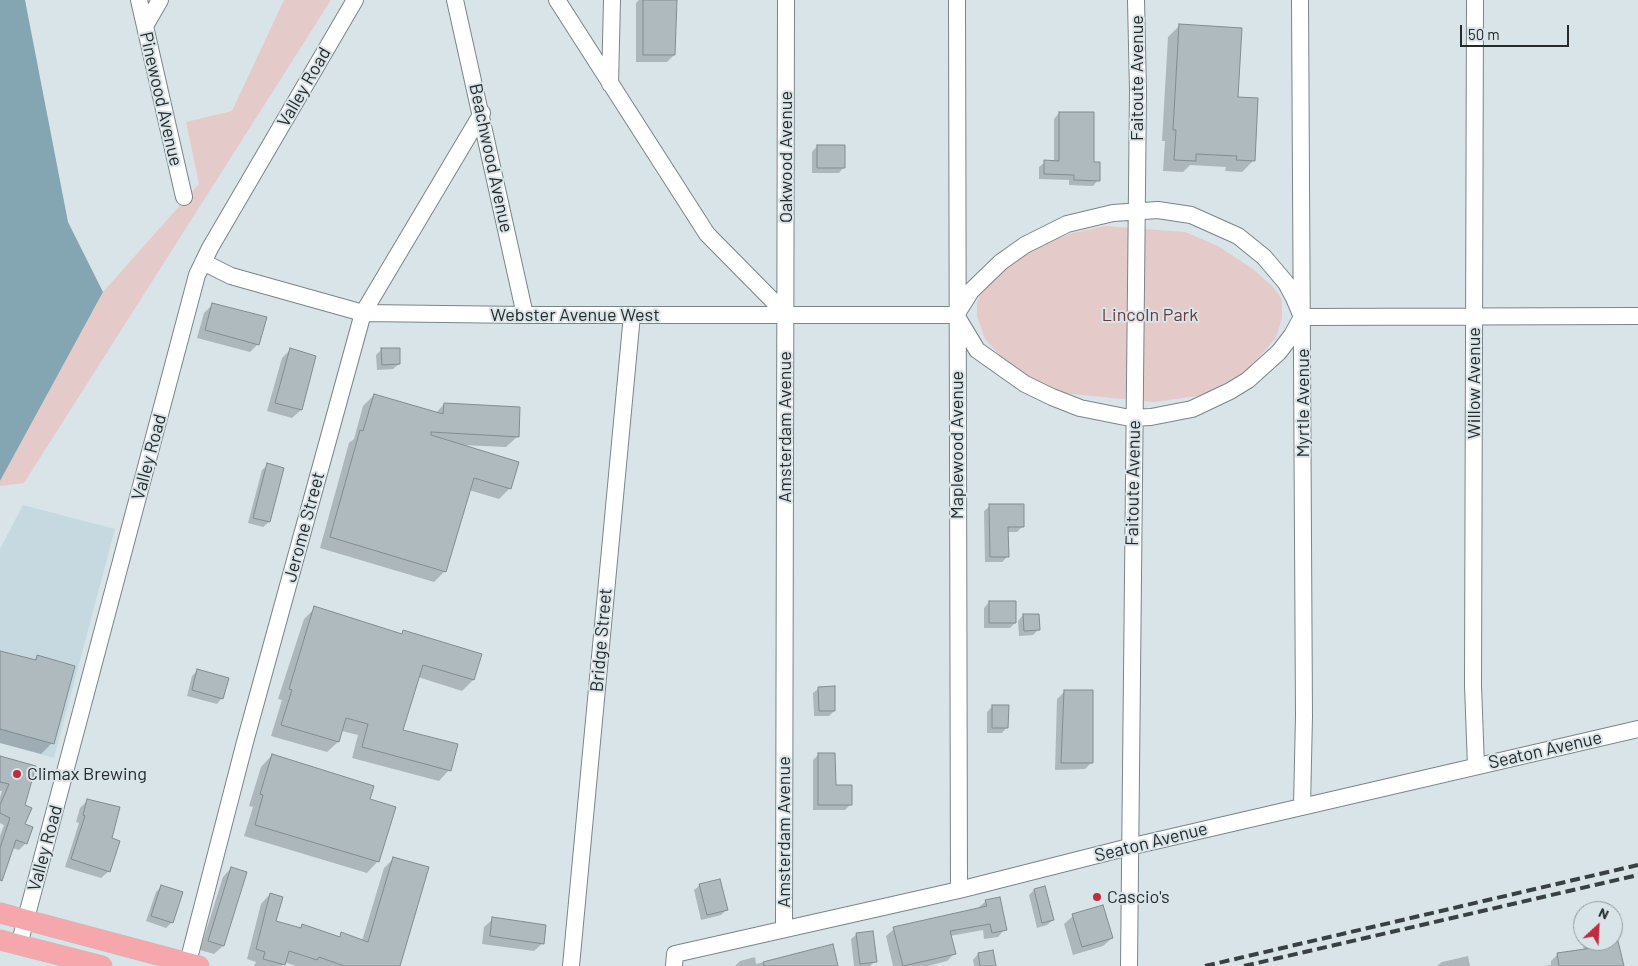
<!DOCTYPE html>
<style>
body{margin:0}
#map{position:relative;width:1638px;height:966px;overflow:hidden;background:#d9e4e9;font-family:Barlow,sans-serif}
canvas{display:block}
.north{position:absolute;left:1573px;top:901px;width:50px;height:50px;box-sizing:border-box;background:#d9e4e9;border:1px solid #919a9d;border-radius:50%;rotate:25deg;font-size:14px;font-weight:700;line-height:20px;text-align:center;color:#252a2b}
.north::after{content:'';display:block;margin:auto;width:18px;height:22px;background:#bd2c3f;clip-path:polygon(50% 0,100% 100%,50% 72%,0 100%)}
.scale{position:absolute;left:1460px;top:25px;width:109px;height:22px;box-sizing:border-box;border:2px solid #252a2b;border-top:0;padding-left:6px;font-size:15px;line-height:18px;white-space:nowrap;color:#252a2b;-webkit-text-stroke:4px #d9e4e9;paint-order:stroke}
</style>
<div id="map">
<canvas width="1638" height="966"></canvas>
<div class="north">N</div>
<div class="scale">50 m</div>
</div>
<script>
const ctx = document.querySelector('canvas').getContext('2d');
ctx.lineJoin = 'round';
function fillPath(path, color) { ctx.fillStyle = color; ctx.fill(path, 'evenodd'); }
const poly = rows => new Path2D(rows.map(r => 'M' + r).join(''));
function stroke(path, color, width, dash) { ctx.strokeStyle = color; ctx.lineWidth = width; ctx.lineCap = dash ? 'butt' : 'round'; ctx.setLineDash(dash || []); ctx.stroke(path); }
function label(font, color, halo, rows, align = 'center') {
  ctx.font = font + ' Barlow,sans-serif'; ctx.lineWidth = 4; ctx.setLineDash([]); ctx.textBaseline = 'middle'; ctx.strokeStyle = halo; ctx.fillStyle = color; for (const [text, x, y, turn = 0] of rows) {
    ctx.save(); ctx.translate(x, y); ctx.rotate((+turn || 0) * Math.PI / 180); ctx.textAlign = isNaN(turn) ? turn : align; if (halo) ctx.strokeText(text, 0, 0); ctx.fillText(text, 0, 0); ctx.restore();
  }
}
fillPath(poly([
 [23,505,115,529,54,758,0,743,0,549]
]), '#c6d9e1');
fillPath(poly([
 [284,0,331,0,24,483,0,486,0,481,103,292,199,184,186,122,232,111],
 [1105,226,1185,232,1218,246,1253,269,1272,286,1282,299,1282,318,1276,338,1246,371,1204,395,1154,402,1062,393,1032,380,1006,363,985,339,977,316,977,303,984,286,1001,267,1037,246,1073,233]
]), '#e5caca');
fillPath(poly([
 [0,0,25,0,68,222,103,292,0,481]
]), '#84a6b3');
fillPath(poly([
 [639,0,676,0,674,55,667,62,636,62,636,3],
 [1179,26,1237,98,1254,160,1242,172,1225,171,1226,167,1190,165,1183,172,1163,171,1165,141,1162,141,1168,37],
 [1059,113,1093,163,1098,180,1093,186,1069,185,1069,180,1039,179,1039,167,1045,162,1054,162,1054,119],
 [817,146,844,167,839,173,812,173,812,152],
 [213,304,258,344,250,352,197,338,204,313],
 [382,349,399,364,393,369,377,370,376,355],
 [290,350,315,357,301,410,292,418,267,411,282,358],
 [374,395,436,413,444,404,518,436,506,447,461,445,510,488,499,499,469,490,445,571,434,582,320,548,349,443,354,439,363,406],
 [268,465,282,469,269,522,263,527,248,523,262,470],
 [990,506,1023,526,1017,532,1007,532,1007,557,1002,562,985,562,984,511],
 [989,602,1015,623,1010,628,984,628,984,608],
 [315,608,400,635,403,632,480,655,473,680,462,691,418,677,402,731,449,770,439,781,352,758,358,735,342,731,338,742,327,752,271,736,282,700,278,699,304,619],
 [1023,615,1039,629,1033,635,1019,636,1018,621],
 [0,653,34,661,38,657,52,743,41,754,0,743],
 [198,670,222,698,217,704,187,696,192,676],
 [819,688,834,711,829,716,814,716,813,693],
 [1064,692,1092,762,1085,769,1055,770,1057,699],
 [992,707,1007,727,1002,733,987,733,987,712],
 [819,754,834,786,851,804,845,810,813,810,813,760],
 [272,755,369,800,378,861,367,873,244,836,253,807,249,806,261,767],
 [0,758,24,806,26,843,19,850,12,848,0,870,0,836,4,825,0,823,0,797,2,791,0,791],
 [88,800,110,839,109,871,101,878,65,867,79,823,76,822,80,808],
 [394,858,398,966,296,966,284,962,282,966,254,966,256,962,247,959,261,904,270,894,275,922,299,929,302,926,338,938,342,934,362,941,384,868],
 [231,868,245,873,223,946,214,954,200,950,223,877],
 [700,885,726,910,721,915,701,920,694,890],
 [162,886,181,893,171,923,166,928,146,921,156,892],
 [1044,888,1053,920,1047,925,1037,928,1029,895,1034,890],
 [986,901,1005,929,998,937,984,939,983,930,950,936,954,954,947,961,928,966,893,966,886,936,894,929,978,908],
 [1073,916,1112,938,1103,946,1073,955,1064,924],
 [493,919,543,943,534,951,482,944,484,927],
 [1613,925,1622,966,1545,966,1551,965,1551,961,1558,954,1584,950,1579,930,1583,927,1583,941,1613,941],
 [857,934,875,961,870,966,854,966,851,939],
 [832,946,837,966,735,966,740,961,755,957,756,964],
 [978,954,994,966,974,966,973,960],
 [1468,956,1470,966,1437,966,1442,962]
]), '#0003');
const building = poly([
 [643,0,677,0,675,55,643,55,643,0],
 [1179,24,1242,28,1238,97,1258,98,1255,161,1236,160,1237,156,1196,154,1196,161,1174,160,1176,130,1173,130,1179,24],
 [1059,112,1094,112,1094,162,1100,162,1100,181,1074,180,1074,175,1044,174,1044,160,1059,161,1059,112],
 [817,145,845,145,845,168,817,168,817,145],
 [212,303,267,317,259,345,205,330,212,303],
 [290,348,316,356,302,410,275,403,290,348],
 [381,348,400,348,400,364,382,365,381,348],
 [374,394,443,414,444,403,520,407,519,437,431,432,431,435,519,462,511,489,474,478,446,572,330,537,360,430,363,431,374,394],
 [267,463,284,468,270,522,253,518,267,463],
 [989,504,1024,504,1024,527,1008,527,1009,557,990,557,989,504],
 [989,601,1016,601,1016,623,989,623,989,601],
 [314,606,402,634,403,630,482,654,474,680,423,665,403,730,458,744,451,771,362,747,368,724,346,718,339,742,281,725,292,690,289,689,314,606],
 [1023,614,1039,614,1040,630,1024,631,1023,614],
 [0,651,36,660,37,655,75,666,54,744,0,729,0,651],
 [197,669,229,678,223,699,192,690,197,669],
 [835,686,835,711,819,711,818,687,835,686],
 [1064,690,1093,690,1093,763,1061,763,1064,690],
 [992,705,1009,705,1008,728,992,728,992,705],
 [818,753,835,753,836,785,852,785,852,805,818,805,818,753],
 [272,754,374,786,370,799,396,807,379,862,255,825,263,795,260,794,272,754],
 [0,756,36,766,25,805,32,808,25,824,33,827,27,844,16,840,2,881,0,880,0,848,10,818,0,813,0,805,9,784,0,782,0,756],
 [87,799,120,807,112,838,120,841,110,872,71,859,85,816,83,815,87,799],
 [393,857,429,867,400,966,344,966,319,957,317,960,289,951,285,965,263,959,265,952,256,949,270,893,283,897,276,921,301,928,302,924,340,937,341,932,368,942,393,857],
 [231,867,247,872,224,946,208,941,231,867],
 [720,879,728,910,707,915,699,884,720,879],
 [161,885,183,892,173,923,151,916,161,885],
 [1045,886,1054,920,1042,923,1034,889,1045,886],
 [1000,897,1007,930,992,933,990,924,950,931,956,954,903,966,893,927,987,906,985,900,1000,897],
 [1103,905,1113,938,1082,947,1072,914,1103,905],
 [492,917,546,925,544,944,490,936,492,917],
 [873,931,877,962,860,964,856,933,873,931],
 [1590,941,1618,941,1624,966,1559,966,1557,953,1592,948,1590,941],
 [833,944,838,966,764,966,763,962,833,944],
 [993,950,996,966,980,966,978,953,993,950]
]);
fillPath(building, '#afbabf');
stroke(building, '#818c90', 1);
const minor = poly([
 [139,0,184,197],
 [455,0,525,315],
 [557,0,707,234,786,314],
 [957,0,959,890],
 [1300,0,1304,716,1302,806],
 [1475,0,1473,686,1476,766],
 [145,26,160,0],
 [610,84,612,0],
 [1158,210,1191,215,1238,236,1264,257,1286,283,1294,298,1302,317,1292,335,1279,352,1248,380,1230,391,1192,409,1151,417,1130,418,1080,408,1052,397,1025,384,977,350,956,315,971,291,1001,262,1025,245,1067,224,1113,213,1158,210],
 [203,262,231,276,363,313,525,315,956,315],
 [1302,317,1638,316],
 [784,929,786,0],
 [19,945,197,275,210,248,355,0],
 [187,966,245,742,363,313,482,113],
 [571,966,632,315],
 [674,966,675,954,959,890,1129,847,1638,729],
 [1129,966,1138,91,1136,0]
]);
const major = poly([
 [0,913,199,966],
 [0,940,102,966]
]);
stroke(minor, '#7a8589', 18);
stroke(major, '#bebfbf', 21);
stroke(minor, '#fff', 16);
stroke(major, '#f6a7ac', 20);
stroke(poly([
 [1205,966,1638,865],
 [1244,966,1638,875]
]), '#3a4041', 4, [10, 5]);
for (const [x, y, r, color] of [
 [17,774,5,"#bd2c3f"],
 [1097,897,5,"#bd2c3f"]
]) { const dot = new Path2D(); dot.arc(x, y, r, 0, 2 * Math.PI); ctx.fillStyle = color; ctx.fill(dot); stroke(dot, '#d9e4e9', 2); }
label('18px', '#252a2b', '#d9e4e9', [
 ["Faitoute Avenue",1137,78,-90],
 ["Valley Road",304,87,-60],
 ["Pinewood Avenue",161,99,77],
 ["Oakwood Avenue",786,157,-90],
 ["Beachwood Avenue",491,158,78],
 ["Webster Avenue West",575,315],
 ["Willow Avenue",1474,383,-90],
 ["Myrtle Avenue",1303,403,-90],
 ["Amsterdam Avenue",785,427,-90],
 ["Maplewood Avenue",957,445,-90],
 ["Valley Road",149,457,-75],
 ["Faitoute Avenue",1133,483,-89],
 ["Jerome Street",304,527,-75],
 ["Bridge Street",601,640,-85],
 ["Seaton Avenue",1545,750,-13],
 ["Amsterdam Avenue",784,832,-90],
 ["Seaton Avenue",1151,842,-14],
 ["Valley Road",45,848,-75]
]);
label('18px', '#6c3a3b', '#d9e4e9', [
 ["Lincoln Park",1150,315]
]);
label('18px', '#252a2b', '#d9e4e9', [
 ["Climax Brewing",27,774],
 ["Cascio's",1107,897]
], 'left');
</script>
